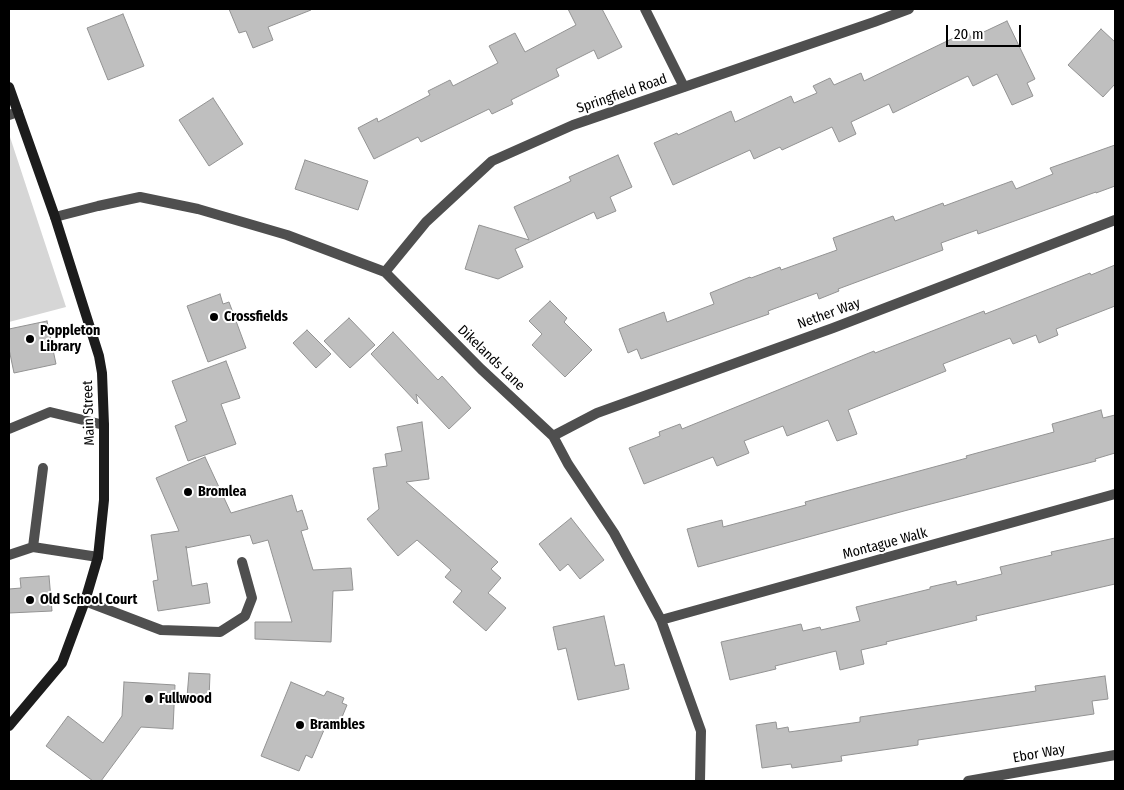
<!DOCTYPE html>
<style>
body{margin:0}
#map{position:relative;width:1124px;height:790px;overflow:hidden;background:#fff;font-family:"Fira Sans Condensed",sans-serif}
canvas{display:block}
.frame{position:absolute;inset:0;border:10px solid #000;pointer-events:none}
.scale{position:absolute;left:946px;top:25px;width:75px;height:22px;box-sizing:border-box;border:2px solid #000;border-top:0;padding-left:6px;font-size:15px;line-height:18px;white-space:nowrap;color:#000;-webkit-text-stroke:4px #fff;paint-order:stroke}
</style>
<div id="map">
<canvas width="1124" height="790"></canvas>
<div class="frame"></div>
<div class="scale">20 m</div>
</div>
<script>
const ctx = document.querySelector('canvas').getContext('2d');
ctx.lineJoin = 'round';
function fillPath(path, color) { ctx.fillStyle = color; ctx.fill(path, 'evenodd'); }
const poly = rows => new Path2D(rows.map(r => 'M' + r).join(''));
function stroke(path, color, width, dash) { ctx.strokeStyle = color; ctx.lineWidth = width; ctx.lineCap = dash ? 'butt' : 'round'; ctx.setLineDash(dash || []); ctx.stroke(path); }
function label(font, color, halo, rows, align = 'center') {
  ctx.font = font + ' "Fira Sans Condensed",sans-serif'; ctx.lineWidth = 4; ctx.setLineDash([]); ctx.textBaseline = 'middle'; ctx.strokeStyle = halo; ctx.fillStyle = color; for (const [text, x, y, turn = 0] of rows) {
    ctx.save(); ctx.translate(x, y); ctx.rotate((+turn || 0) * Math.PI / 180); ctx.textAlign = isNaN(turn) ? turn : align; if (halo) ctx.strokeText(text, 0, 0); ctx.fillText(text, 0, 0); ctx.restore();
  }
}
fillPath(poly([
 [9,134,66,307,9,322]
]), '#d6d6d6');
const building = poly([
 [229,9,310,9,311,10,268,27,273,40,253,48,246,31,239,33,229,9],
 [568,9,602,9,622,47,598,59,594,50,556,69,559,76,511,100,513,104,492,114,489,109,421,142,418,137,374,159,358,128,377,118,378,122,430,95,428,91,450,80,453,86,498,63,489,46,515,33,525,52,576,25,568,9],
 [123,14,144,66,108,80,87,28,123,14],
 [1007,21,1035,79,1027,83,1033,96,1012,105,997,74,973,86,968,76,893,113,889,104,851,122,856,134,839,142,832,127,782,150,780,147,754,159,750,150,673,185,654,143,677,133,678,135,731,111,735,122,791,96,794,103,817,93,813,86,830,78,834,85,861,73,864,81,968,31,971,38,1007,21],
 [1101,29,1115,42,1115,84,1103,97,1068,65,1101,29],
 [213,98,243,144,209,166,179,120,213,98],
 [1115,145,1115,186,1096,193,1096,192,978,234,977,230,941,243,943,250,838,289,839,291,819,299,817,293,768,311,769,314,641,359,637,349,628,353,619,329,664,312,667,322,714,304,710,293,750,277,751,278,780,267,781,270,837,250,833,238,893,216,895,221,943,203,944,206,1012,181,1016,189,1053,174,1050,168,1115,145],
 [618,155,632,187,610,197,616,211,597,219,594,212,515,249,523,267,498,279,465,269,479,225,529,240,514,207,571,181,569,177,618,155],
 [305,160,368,181,358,210,295,189,305,160],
 [1115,265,1115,306,1056,329,1058,335,1039,343,1036,335,1013,344,1010,338,943,364,946,371,848,410,857,434,837,441,828,420,787,436,783,426,744,441,749,453,717,466,713,457,644,484,629,448,660,436,659,432,680,424,682,429,874,351,875,353,984,311,985,314,1090,273,1091,275,1115,265],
 [220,294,223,304,229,302,246,348,208,362,187,306,220,294],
 [550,301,567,318,564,322,592,350,565,377,532,345,542,334,529,321,550,301],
 [349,318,375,345,350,368,324,341,349,318],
 [47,321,56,364,14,373,9,349,9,329,47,321],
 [307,330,331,354,316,368,293,343,307,330],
 [393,332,438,380,442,376,471,408,449,429,416,394,418,404,371,354,393,332],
 [226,361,240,398,221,404,236,444,188,461,175,426,187,421,172,381,226,361],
 [1101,410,1103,418,1115,415,1115,453,1095,459,1096,461,904,511,698,567,687,529,722,520,723,527,806,505,805,502,967,458,966,456,1054,432,1052,424,1101,410],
 [422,422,429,479,406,482,498,562,491,569,501,578,488,593,506,608,486,631,453,602,462,591,445,577,451,570,417,540,398,556,367,519,379,509,373,468,387,466,385,454,402,451,397,427,422,422],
 [205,457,231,513,292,495,297,512,302,510,308,529,301,531,313,570,351,568,353,590,333,591,331,642,255,639,255,622,292,622,268,540,253,544,250,535,186,548,186,546,192,586,207,583,210,603,158,611,153,581,158,580,151,535,179,531,156,478,205,457],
 [571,518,604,560,580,579,568,564,560,571,539,544,571,518],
 [1115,538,1115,584,976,616,977,620,886,642,887,644,861,650,864,664,840,670,836,651,775,666,776,669,730,680,721,642,801,624,803,631,820,627,821,630,860,621,856,607,930,589,930,587,956,581,957,585,1002,574,1000,567,1052,555,1051,552,1115,538],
 [49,576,52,611,9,613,9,589,21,588,20,578,49,576],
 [604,616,615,666,624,664,629,689,578,700,566,648,558,650,553,627,604,616],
 [189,673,210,674,209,699,187,697,189,673],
 [1105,676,1108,699,1092,701,1094,714,918,740,918,745,841,756,842,761,792,768,791,764,762,768,756,725,776,722,777,729,788,727,789,732,860,722,860,717,1036,691,1035,686,1105,676],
 [124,682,175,685,173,729,141,727,101,781,93,781,46,746,68,716,103,743,122,716,124,682],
 [291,682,324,696,327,691,344,698,342,703,347,705,338,727,327,723,312,758,306,755,299,771,261,756,291,682]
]);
fillPath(building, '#bfbfbf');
stroke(building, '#939393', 1);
stroke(poly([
 [9,115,18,112]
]), '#4f4f4f', 10);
stroke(poly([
 [645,9,684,87],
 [55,217,98,206,140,197,198,209,287,235,385,272,481,369,553,436,568,464,614,533,661,620,701,731,700,781],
 [385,272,426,222,492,161,573,125,874,22,909,9],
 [9,429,50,412,104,425],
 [553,436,597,413,833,328,1115,220],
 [43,468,33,547,98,557],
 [9,555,33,547],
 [85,601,161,630,220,632,245,616,252,598,242,562],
 [661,620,1115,494],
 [968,781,1115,755]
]), '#4f4f4f', 10);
stroke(poly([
 [9,87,55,217,99,356,102,373,104,425,104,500,98,557,85,601,62,663,9,726]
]), '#1c1c1c', 10);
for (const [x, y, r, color] of [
 [214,317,5,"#000"],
 [30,339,5,"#000"],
 [188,492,5,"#000"],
 [30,600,5,"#000"],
 [149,699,5,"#000"],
 [300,725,5,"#000"]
]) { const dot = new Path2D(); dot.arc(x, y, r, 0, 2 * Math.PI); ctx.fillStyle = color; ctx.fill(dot); stroke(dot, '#fff', 2); }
label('14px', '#000', '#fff', [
 ["Springfield Road",622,94,-19],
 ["Nether Way",829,314,-20],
 ["Dikelands Lane",491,358,44],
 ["Main Street",89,413,-92],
 ["Montague Walk",885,544,-15],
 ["Ebor Way",1039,754,-10]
]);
label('bold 14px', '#000', '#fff', [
 ["Crossfields",224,317],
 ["Poppleton",40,331],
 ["Library",40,347],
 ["Bromlea",198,492],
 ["Old School Court",40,600],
 ["Fullwood",159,699],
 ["Brambles",310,725]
], 'left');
</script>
